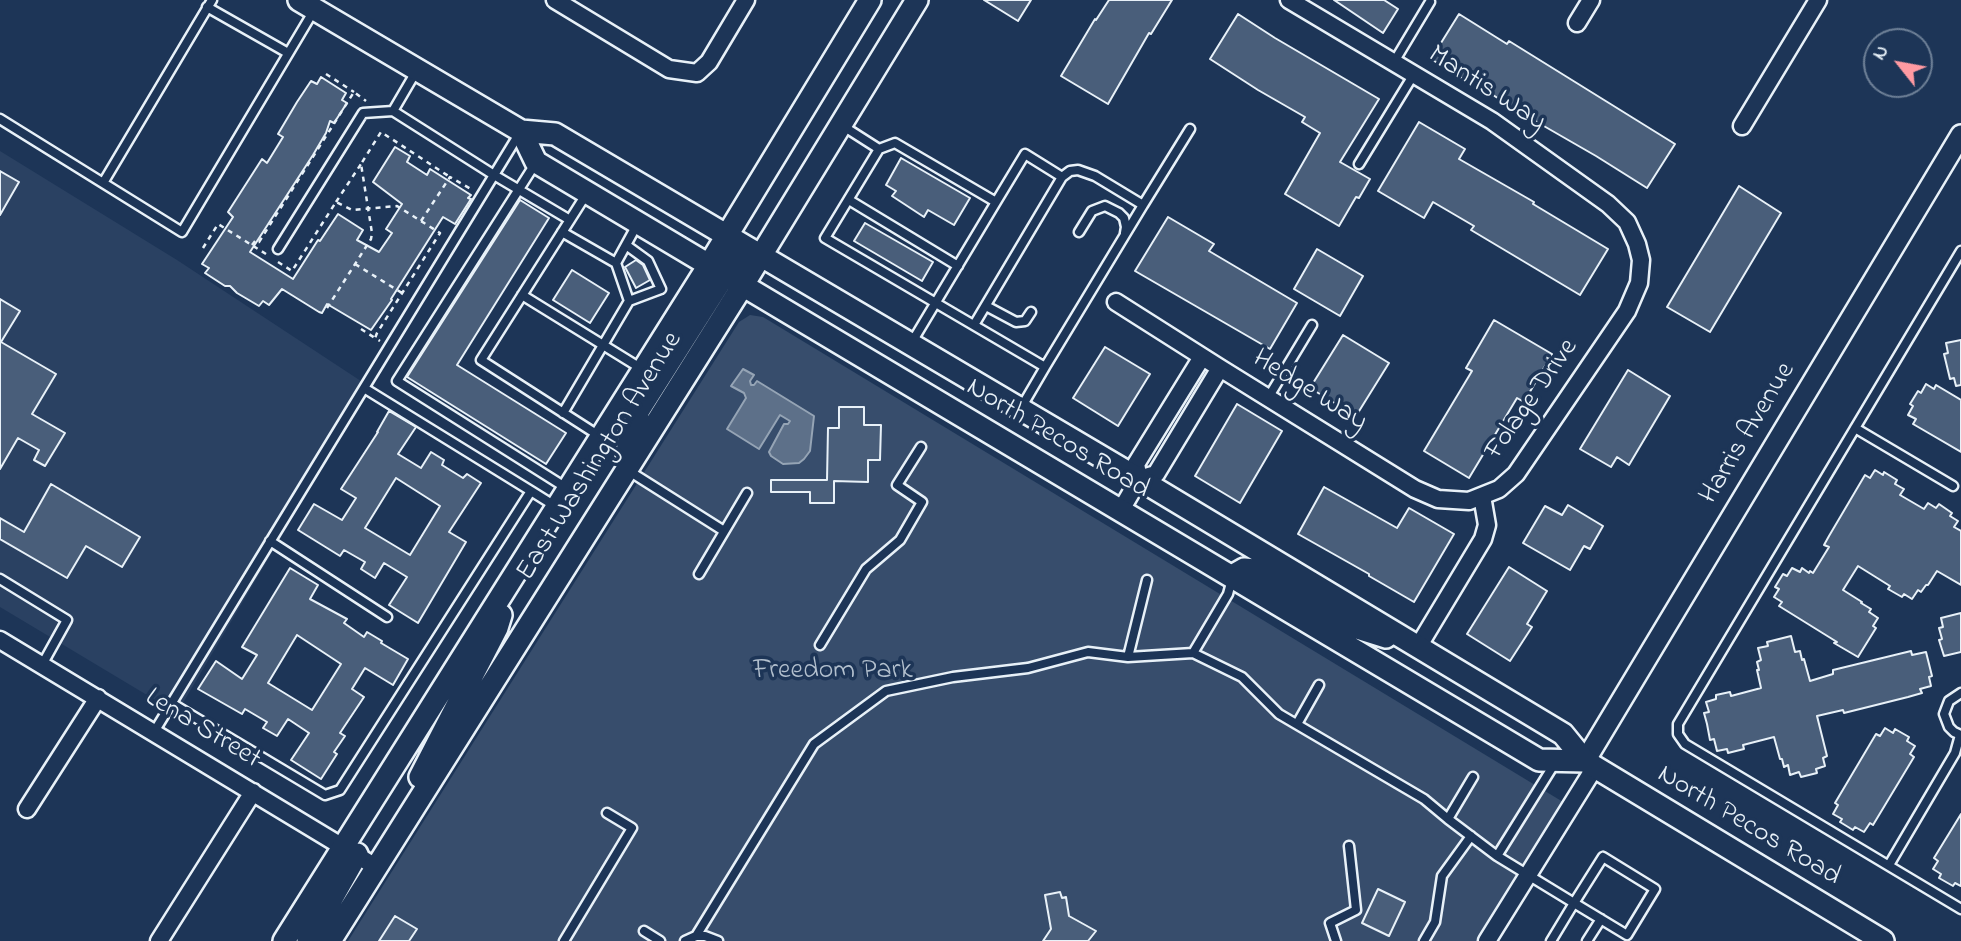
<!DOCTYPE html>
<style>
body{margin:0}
#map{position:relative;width:1961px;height:941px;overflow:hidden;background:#1d3557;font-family:"Indie Flower",sans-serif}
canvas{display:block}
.north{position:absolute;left:1863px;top:28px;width:70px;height:70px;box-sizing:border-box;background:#1d3557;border:2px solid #6e8097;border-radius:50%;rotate:301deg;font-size:19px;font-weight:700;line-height:28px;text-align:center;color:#e8f1f8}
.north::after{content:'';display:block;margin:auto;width:24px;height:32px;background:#ff9aa2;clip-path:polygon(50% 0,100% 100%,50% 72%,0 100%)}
</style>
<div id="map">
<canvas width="1961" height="941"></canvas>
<div class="north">N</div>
</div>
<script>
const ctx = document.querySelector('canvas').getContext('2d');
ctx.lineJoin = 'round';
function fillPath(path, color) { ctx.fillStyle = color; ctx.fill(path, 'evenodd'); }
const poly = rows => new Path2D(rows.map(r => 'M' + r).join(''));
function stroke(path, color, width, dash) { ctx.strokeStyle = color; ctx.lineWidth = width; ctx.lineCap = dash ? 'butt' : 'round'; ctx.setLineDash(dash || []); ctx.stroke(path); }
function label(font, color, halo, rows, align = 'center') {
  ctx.font = font + ' "Indie Flower",sans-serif'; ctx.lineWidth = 7; ctx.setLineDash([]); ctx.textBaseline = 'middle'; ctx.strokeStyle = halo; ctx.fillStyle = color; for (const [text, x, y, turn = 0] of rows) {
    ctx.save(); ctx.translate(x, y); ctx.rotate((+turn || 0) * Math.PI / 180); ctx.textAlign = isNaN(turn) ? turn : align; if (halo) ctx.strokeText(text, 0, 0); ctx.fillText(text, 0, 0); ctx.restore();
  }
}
fillPath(poly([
 [0,151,177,260,370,387,177,713,0,607]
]), '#2a4162');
fillPath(poly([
 [750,315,763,317,1568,805,1478,941,348,941,739,322]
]), '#374d6c');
const water = poly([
 [743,369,754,375,750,381,751,385,754,385,757,381,814,416,810,451,804,459,799,463,783,464,771,456,769,452,784,424,788,424,790,421,780,415,759,449,727,429,746,398,744,393,731,386,743,369]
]);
fillPath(water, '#5d7089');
stroke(water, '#95a4b5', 2);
const building = poly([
 [984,0,1031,0,1018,21,984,0],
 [1109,0,1172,0,1151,34,1149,33,1108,104,1061,76,1095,19,1096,20,1109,0],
 [1334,0,1384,0,1398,9,1383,33,1334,0],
 [1238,14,1275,38,1379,99,1340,162,1370,179,1359,198,1356,197,1339,226,1285,194,1320,133,1302,122,1305,117,1258,90,1210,59,1238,14],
 [1459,14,1507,44,1509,41,1675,144,1647,188,1596,156,1516,110,1470,80,1468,82,1431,59,1459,14],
 [321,77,346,93,342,100,347,103,334,123,330,121,326,133,313,155,250,252,293,279,318,240,320,241,338,214,363,230,357,240,379,252,392,233,386,229,402,204,373,182,395,147,410,156,407,162,427,175,430,169,471,195,468,198,471,199,455,224,443,217,391,299,392,300,371,330,327,304,322,313,319,312,282,289,269,305,263,301,259,306,237,293,230,286,225,286,205,273,209,268,202,264,233,217,228,212,262,159,267,163,283,137,278,134,297,102,311,81,317,84,321,77],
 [1419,122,1465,149,1459,159,1534,202,1533,204,1608,249,1580,295,1471,230,1474,226,1433,202,1424,218,1378,191,1419,122],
 [901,158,970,198,954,225,928,210,924,217,892,196,896,191,886,185,901,158],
 [0,171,19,182,0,215,0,171],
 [1739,186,1781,213,1710,332,1667,307,1739,186],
 [520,200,549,218,457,365,566,433,546,464,407,377,520,200],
 [1168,217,1214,244,1209,251,1297,303,1270,349,1135,271,1168,217],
 [865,223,933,262,922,281,854,241,865,223],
 [1317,249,1363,276,1340,316,1294,289,1317,249],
 [636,260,643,265,650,280,636,288,625,267,636,260],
 [572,270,609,293,590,323,553,300,572,270],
 [0,299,20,311,1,342,56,374,32,414,65,433,45,466,34,460,39,450,18,438,0,469,0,299],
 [1494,320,1552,354,1524,402,1517,398,1469,478,1424,451,1472,371,1466,368,1494,320],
 [1343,335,1389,363,1356,416,1310,388,1343,335],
 [1961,340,1961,385,1956,386,1954,378,1950,379,1944,354,1948,353,1946,343,1961,340],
 [1105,347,1150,374,1118,426,1073,398,1105,347],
 [1628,370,1670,396,1629,465,1617,457,1611,467,1580,449,1628,370],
 [1926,384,1934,389,1936,385,1961,400,1961,452,1913,424,1916,419,1908,415,1913,406,1910,404,1918,391,1921,393,1926,384],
 [1237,404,1282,431,1240,503,1195,476,1237,404],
 [839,407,864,407,864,425,881,425,880,460,868,460,868,482,834,481,834,503,810,503,810,492,771,492,771,480,827,480,828,428,839,428,839,407],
 [389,411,416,427,398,454,421,468,431,452,444,460,442,465,463,478,467,474,481,483,449,532,466,542,418,623,389,605,407,577,384,563,375,578,361,569,365,562,344,550,340,556,298,530,314,504,342,520,356,498,341,489,378,432,377,432,389,411],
 [396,478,440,506,410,555,365,528,396,478],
 [1875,470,1883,475,1884,472,1897,480,1895,484,1904,489,1900,495,1924,509,1928,503,1936,508,1939,504,1952,513,1950,516,1958,521,1954,527,1961,531,1961,585,1937,571,1928,585,1926,585,1921,592,1918,590,1912,599,1904,594,1902,597,1888,589,1890,586,1858,566,1843,590,1862,602,1861,603,1871,609,1869,612,1878,618,1873,626,1876,628,1858,657,1834,643,1837,642,1779,606,1782,602,1774,597,1779,589,1775,587,1783,574,1787,576,1792,568,1800,572,1802,568,1809,573,1810,571,1813,573,1829,547,1824,545,1829,536,1865,475,1870,478,1875,470],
 [51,484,140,537,122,567,86,546,67,578,0,539,0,518,24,532,51,484],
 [1324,487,1397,528,1409,508,1454,534,1414,602,1369,576,1369,574,1298,534,1324,487],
 [1568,505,1603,526,1590,549,1584,546,1570,570,1523,543,1545,506,1562,515,1568,505],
 [1509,567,1547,591,1527,624,1532,627,1510,661,1467,634,1509,567],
 [290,568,318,585,310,599,347,619,344,623,364,637,367,632,382,641,381,643,408,659,393,685,365,668,352,689,364,697,340,733,345,736,334,752,337,754,321,779,291,760,309,733,288,719,277,736,263,728,267,722,245,709,242,714,198,689,216,661,242,679,257,655,242,647,290,568],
 [297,635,341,664,312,710,268,683,297,635],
 [1961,613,1961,652,1944,656,1939,640,1942,639,1939,628,1943,627,1941,618,1961,613],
 [1791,636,1795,652,1800,651,1802,660,1804,659,1810,681,1833,674,1833,670,1911,651,1912,655,1926,652,1932,676,1929,677,1931,686,1920,689,1922,693,1908,697,1844,713,1843,710,1817,716,1827,756,1823,758,1825,766,1816,769,1817,773,1801,777,1799,772,1790,775,1788,765,1784,767,1782,759,1780,759,1774,737,1743,745,1744,749,1728,753,1727,749,1717,751,1714,739,1710,740,1707,724,1704,713,1709,712,1706,702,1716,699,1716,695,1730,692,1731,696,1761,688,1757,670,1759,670,1757,662,1761,660,1758,648,1768,646,1767,642,1791,636],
 [1885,728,1893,733,1895,729,1909,737,1907,741,1915,746,1910,754,1914,757,1873,825,1870,823,1864,832,1855,827,1853,830,1840,822,1842,819,1833,814,1838,805,1835,803,1876,734,1880,736,1885,728],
 [1961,814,1961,886,1955,883,1953,886,1939,878,1941,874,1933,869,1938,861,1934,858,1961,814],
 [1378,889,1405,902,1389,936,1362,923,1378,889],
 [1060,892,1062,898,1066,897,1069,916,1096,931,1088,941,1043,941,1051,929,1045,895,1060,892],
 [395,916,417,929,409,941,379,941,395,916]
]);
fillPath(building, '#495e7a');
stroke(building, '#e8f1f8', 2);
const service = poly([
 [207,7,288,53],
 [1394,62,1430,2],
 [417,70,393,111,494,175,570,220],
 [0,119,182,232,313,12],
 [843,126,879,149,825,238,1045,367,1021,408],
 [879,149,895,143,996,202,912,342],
 [535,164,397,381,568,489],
 [1359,164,1414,74],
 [1062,177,1070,171,1078,170,1095,176,1143,205,1190,129],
 [103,183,212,0],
 [587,193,481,360,601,437],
 [849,200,958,266],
 [562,232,616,263,629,301,563,413],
 [1079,232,1092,211,1105,206,1119,213,1124,218,1126,227,1125,233],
 [626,245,648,261,661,289,629,301],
 [278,249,363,113,393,111],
 [1961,251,1678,724,1678,734,1685,744,1961,909],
 [616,263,638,223],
 [522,295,642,369],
 [986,306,1016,322,1025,321,1031,312],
 [974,325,1062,177,1025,154,996,202],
 [1045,367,1143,205],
 [364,388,531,491],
 [1268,398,1312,325],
 [1855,428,1953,486],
 [629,471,724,531],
 [270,541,387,617],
 [699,574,747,493],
 [0,579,67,620,42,665],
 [820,645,866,569,900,540,922,502,897,485,921,447],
 [1193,653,1228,594,1232,579],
 [1128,657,1147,580],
 [1961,693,1949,701,1944,714,1949,727,1954,732,1961,735],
 [171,703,325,795,340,790,531,491,555,506],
 [1297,724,1319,685],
 [154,732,519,134],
 [1473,777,1448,819,1497,856],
 [1603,857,1655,889,1627,935,1574,903,1603,857],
 [1889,865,1955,753,1960,735],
 [644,931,660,941],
 [696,936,814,744,886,691,953,677,1028,668,1088,652,1128,657,1193,653,1242,677,1279,714,1424,799,1448,819],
 [564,941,632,828,607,813],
 [685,941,696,936,705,936,718,941],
 [1336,941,1330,923,1356,910,1349,846],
 [1424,941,1435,922,1442,876,1471,836],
 [1551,941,1574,903,1497,856,1555,763],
 [1587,941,1601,919]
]);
const minor = poly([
 [555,0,669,69,697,73,709,62,746,0],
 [1577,23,1591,0],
 [1742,126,1818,0],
 [1116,302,1220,368,1415,489,1438,499,1469,501,1499,489,1516,474,1627,311,1639,283,1641,260,1637,244,1627,222,1608,204,1492,121,1289,0],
 [1139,479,1156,474,1220,368],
 [1121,510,1139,479,1136,464,1202,357],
 [0,640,376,867],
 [1418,647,1483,539,1487,525,1482,496],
 [27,809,98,698],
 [159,941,253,792],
 [1487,941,1595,767]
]);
const tertiary = poly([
 [1585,761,1961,135]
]);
const secondary = poly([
 [299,0,521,131,555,134,1139,479,1563,734,1585,761,1883,941],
 [521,131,536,162,1539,760,1585,761],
 [627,464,628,443,639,410,743,246],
 [1233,577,1237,573,1244,569,1255,570,1351,626,1386,637],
 [420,777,497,628,501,615],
 [284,941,709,265,870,0],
 [308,941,357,854],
 [330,941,743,285,917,0]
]);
stroke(service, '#e8f1f8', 13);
stroke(minor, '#e8f1f8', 21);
stroke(tertiary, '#e8f1f8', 24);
stroke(secondary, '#e8f1f8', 26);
stroke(poly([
 [326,74,354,92],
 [336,202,361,164],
 [421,221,450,177,471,189],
 [252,245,256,240,259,242,354,92,366,101],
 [203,248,218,224,266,254],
 [278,262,292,271,336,202,352,210,397,206,440,233,377,333,375,338,380,341],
 [355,264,402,293],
 [327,308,371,239,372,233,361,164,381,132,450,177],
 [361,329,375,338]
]), '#e8f1f8', 2.5, [5, 5]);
stroke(service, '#1d3557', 8);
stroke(minor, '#1d3557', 16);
stroke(tertiary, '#1d3557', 19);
stroke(secondary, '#1d3557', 21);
label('28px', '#e8f1f8', '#1d3557', [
 ["Mantis Way",1486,90,33],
 ["Hedge Way",1309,392,32],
 ["Folage Drive",1533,400,-55],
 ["Harris Avenue",1749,434,-59],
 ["North Pecos Road",1057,440,31],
 ["East Washington Avenue",601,457,-58],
 ["Lena Street",202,730,31],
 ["North Pecos Road",1748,827,31]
]);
label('28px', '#b3c0ce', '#1d3557', [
 ["Freedom Park",833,672]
]);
</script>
